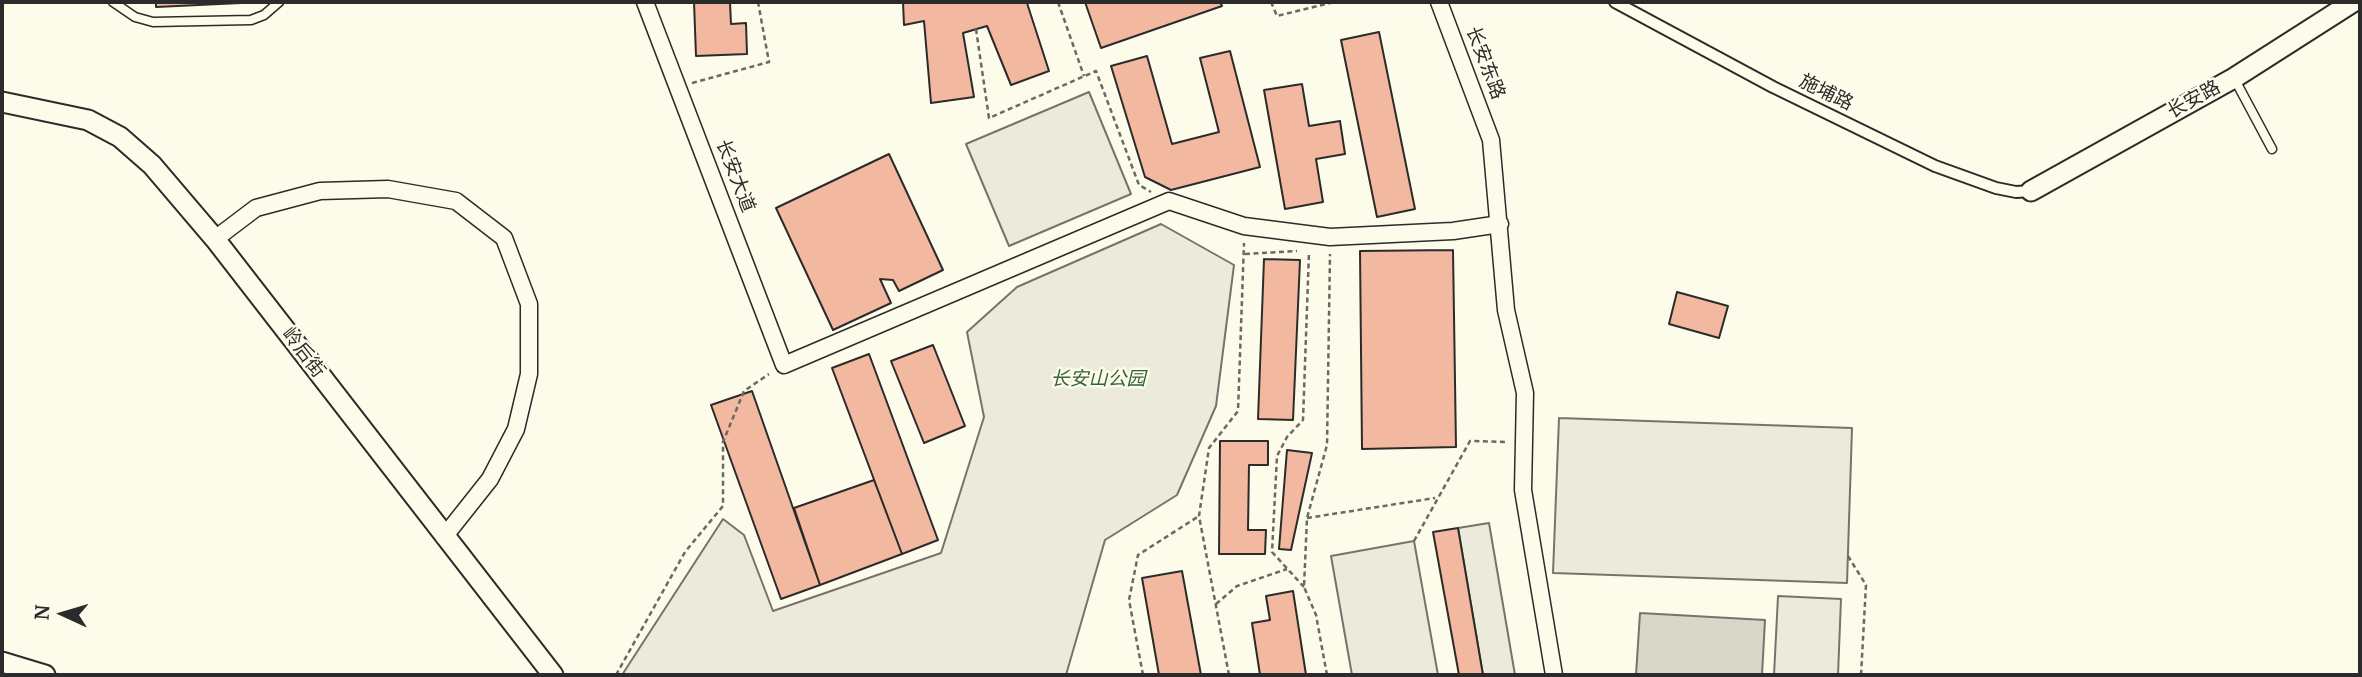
<!DOCTYPE html>
<meta charset="utf-8">
<style>
body{margin:0}
#map{position:relative;width:2362px;height:677px;overflow:hidden;background:#fdfbea;font-family:Merriweather,serif}
canvas{display:block}
.frame{position:absolute;inset:0;border:4px solid #2b2b2b;pointer-events:none}
.north{position:absolute;left:28px;top:579px;width:70px;height:70px;-webkit-text-stroke:5px #fdfbea;paint-order:stroke;rotate:274deg;font-size:19px;font-weight:700;line-height:28px;text-align:center;color:#2b2b2b}
.north::after{content:'';display:block;margin:auto;width:24px;height:32px;background:#2b2b2b;clip-path:polygon(50% 0,100% 100%,50% 72%,0 100%)}
</style>
<div id="map">
<canvas width="2362" height="677"></canvas>
<div class="frame"></div>
<div class="north">N</div>
</div>
<script>
const ctx = document.querySelector('canvas').getContext('2d');
ctx.lineJoin = 'round';
function fillPath(path, color) { ctx.fillStyle = color; ctx.fill(path, 'evenodd'); }
const poly = rows => new Path2D(rows.map(r => 'M' + r).join(''));
function stroke(path, color, width, dash) { ctx.strokeStyle = color; ctx.lineWidth = width; ctx.lineCap = dash ? 'butt' : 'round'; ctx.setLineDash(dash || []); ctx.stroke(path); }
function label(font, color, halo, rows, align = 'center') {
  ctx.font = font + ' Merriweather,"Noto Sans SC",serif'; ctx.lineWidth = 5; ctx.setLineDash([]); ctx.textBaseline = 'middle'; ctx.strokeStyle = halo; ctx.fillStyle = color; for (const [text, x, y, turn = 0] of rows) {
    ctx.save(); ctx.translate(x, y); ctx.rotate((+turn || 0) * Math.PI / 180); ctx.textAlign = isNaN(turn) ? turn : align; if (halo) ctx.strokeText(text, 0, 0); ctx.fillText(text, 0, 0); ctx.restore();
  }
}
const green = poly([
 [1089,92,1131,194,1009,246,966,144,1089,92],
 [1161,224,1234,265,1216,406,1177,495,1105,540,1066,675,622,675,723,519,744,535,773,611,941,553,984,417,967,332,1017,287,1161,224],
 [1559,418,1852,428,1847,583,1553,573,1559,418],
 [1414,541,1438,675,1352,675,1331,556,1414,541],
 [1778,596,1841,599,1838,675,1774,675,1778,596]
]);
fillPath(green, '#ecebdb');
stroke(green, '#74746e', 2);
const parking = poly([
 [1489,523,1515,675,1483,675,1458,528,1489,523]
]);
fillPath(parking, '#eceadb');
stroke(parking, '#74746e', 2);
const water = poly([
 [1640,613,1765,620,1762,675,1636,675,1640,613]
]);
fillPath(water, '#d8d7c9');
stroke(water, '#74746e', 2);
const building = poly([
 [156,2,262,2,156,7,156,2],
 [694,2,730,2,731,24,746,23,747,54,696,56,694,2],
 [903,2,1031,2,1027,3,1049,71,1011,85,987,26,963,33,974,97,931,103,924,21,904,25,903,2],
 [1085,2,1220,2,1222,6,1101,48,1085,2],
 [1379,32,1415,209,1377,217,1341,40,1379,32],
 [1230,51,1260,167,1171,190,1145,177,1111,66,1147,56,1172,144,1219,132,1200,58,1230,51],
 [1302,84,1309,126,1340,121,1345,154,1316,159,1323,202,1285,209,1264,90,1302,84],
 [889,154,943,270,899,291,893,280,880,279,891,303,833,330,776,208,889,154],
 [1453,250,1456,447,1362,449,1360,251,1453,250],
 [1264,259,1300,260,1293,420,1258,419,1264,259],
 [1677,292,1728,306,1719,338,1669,324,1677,292],
 [933,345,965,426,924,443,891,361,933,345],
 [869,354,938,540,902,554,832,368,869,354],
 [752,391,820,585,781,599,711,405,752,391],
 [1220,441,1268,441,1268,465,1249,465,1248,530,1266,530,1265,554,1219,554,1220,441],
 [1287,450,1312,453,1291,550,1279,549,1287,450],
 [874,480,902,554,820,585,794,508,874,480],
 [1458,528,1483,675,1459,675,1433,532,1458,528],
 [1182,571,1201,675,1159,675,1142,578,1182,571],
 [1293,591,1306,675,1260,675,1252,623,1270,620,1266,596,1293,591]
]);
fillPath(building, '#f2b8a0');
stroke(building, '#2b2b2b', 2);
const service = poly([
 [113,2,135,17,153,22,251,20,264,15,279,2],
 [2234,78,2272,149]
]);
const pedestrian = poly([
 [1615,2,1773,87,1935,166,1996,188,2016,192,2031,191]
]);
const minor = poly([
 [645,2,784,365,1169,201,1244,226,1330,237,1453,231,1500,224],
 [1439,2,1491,140,1506,310,1525,393,1523,490,1554,675],
 [215,239,256,208,320,191,388,189,456,201,504,238,529,304,529,374,516,429,490,479,444,537]
]);
const tertiary = poly([
 [2,102,88,120,120,137,152,165,215,239,553,675],
 [2031,191,2234,78,2353,2],
 [2,662,45,675]
]);
stroke(service, '#2b2b2b', 11);
stroke(pedestrian, '#2b2b2b', 14);
stroke(minor, '#2b2b2b', 19);
stroke(tertiary, '#2b2b2b', 23);
stroke(poly([
 [1058,2,1084,76],
 [1271,2,1277,16,1334,2],
 [976,29,989,118,1096,71,1139,185,1151,192],
 [692,83,769,62,758,2],
 [1245,254,1297,251],
 [1307,518,1435,498],
 [1414,541,1470,441,1507,442],
 [1848,556,1866,585,1861,675],
 [1304,587,1272,552,1277,456,1287,437,1303,420,1309,252],
 [1216,604,1237,586,1287,569],
 [616,675,685,552,723,506,723,442,744,391,769,374],
 [1143,675,1129,600,1138,555,1199,516],
 [1229,675,1199,516,1209,448,1238,411,1244,243],
 [1327,675,1316,615,1304,587,1307,518,1327,445,1330,254]
]), '#6a6964', 2.5, [5, 3.5]);
stroke(service, '#fdfbea', 8);
stroke(pedestrian, '#fdfbea', 10);
stroke(minor, '#fdfbea', 16);
stroke(tertiary, '#fdfbea', 19);
label('19px', '#2b2b2b', '#fdfbea', [
 ["长安东路",1485,63,69],
 ["施埔路",1826,93,26],
 ["长安路",2194,100,-29],
 ["长安大道",735,176,69],
 ["岭后街",303,353,52]
]);
label('italic 19px', '#34623c', '#fdfbea', [
 ["长安山公园",1098,380]
]);
</script>
